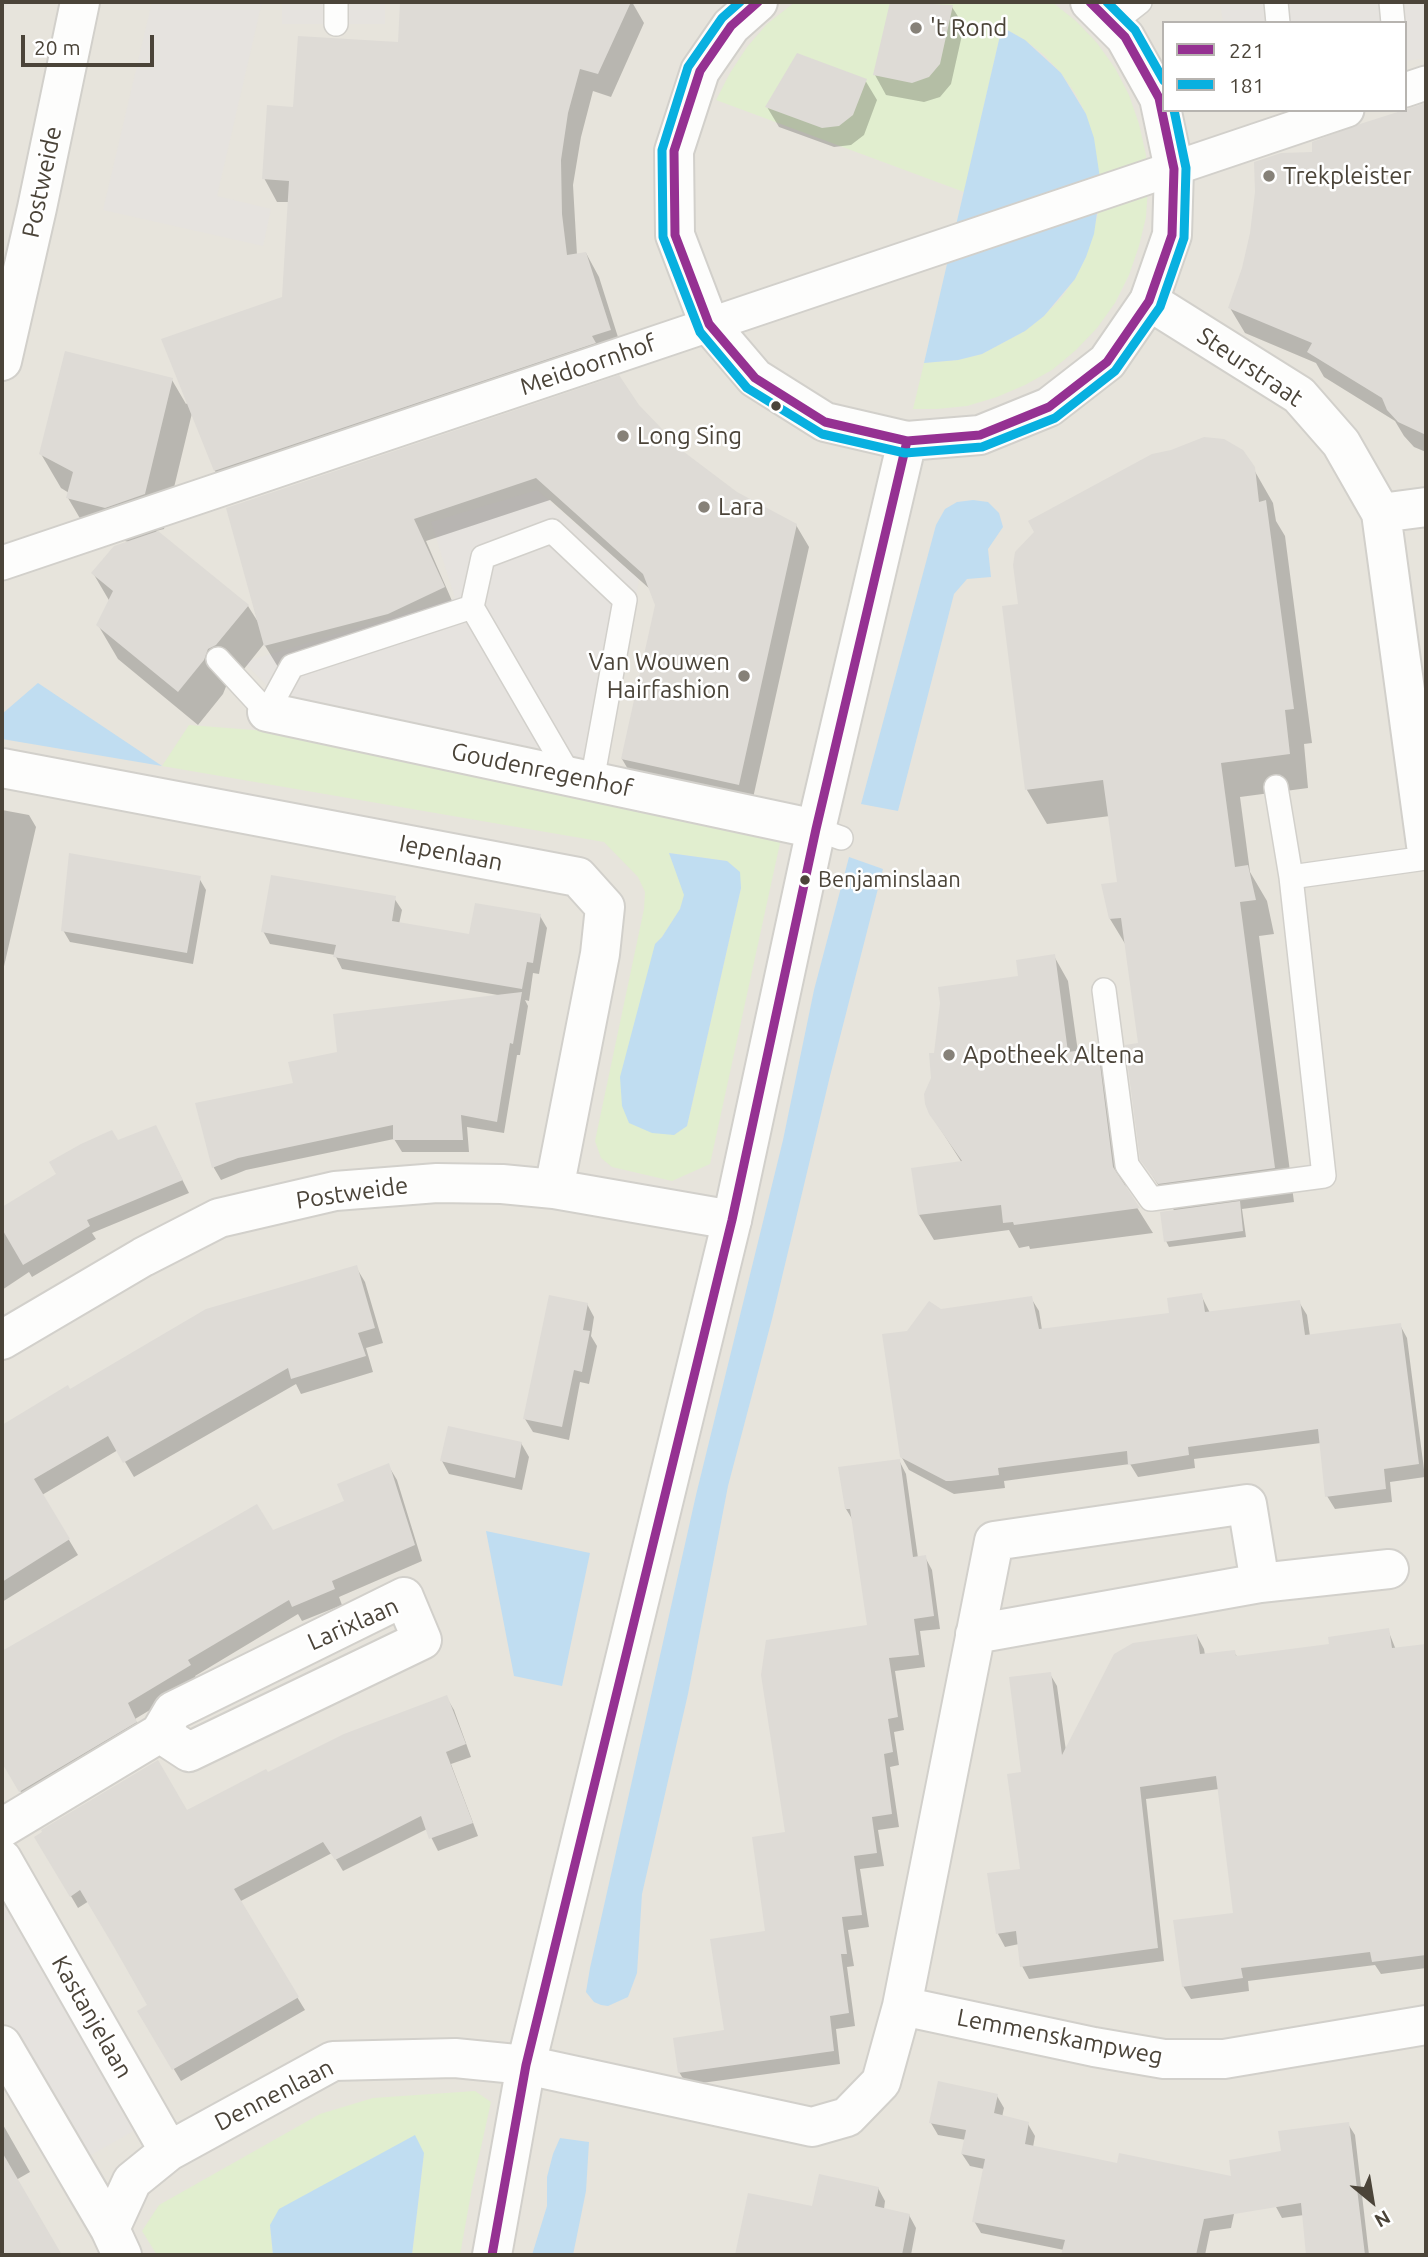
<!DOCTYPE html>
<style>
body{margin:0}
#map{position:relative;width:1428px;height:2257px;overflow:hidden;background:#f4f2ee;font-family:Ubuntu,sans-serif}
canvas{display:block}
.frame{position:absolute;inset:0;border:4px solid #4b4439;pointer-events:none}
.legend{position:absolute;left:1162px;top:21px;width:245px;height:91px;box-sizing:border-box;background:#fff;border:2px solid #b7b4b0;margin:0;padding:9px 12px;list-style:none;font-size:21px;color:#4b4439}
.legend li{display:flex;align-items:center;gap:14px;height:35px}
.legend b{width:35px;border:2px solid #b7b4b0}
.north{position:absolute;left:1337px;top:2166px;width:70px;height:70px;-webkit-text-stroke:5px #fff;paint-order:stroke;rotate:150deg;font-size:19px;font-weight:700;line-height:28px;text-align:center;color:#4b4439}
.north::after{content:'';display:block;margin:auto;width:24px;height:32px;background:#4b4439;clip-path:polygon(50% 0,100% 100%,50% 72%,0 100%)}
.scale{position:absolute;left:21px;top:35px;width:133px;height:32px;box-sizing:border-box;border:4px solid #4b4439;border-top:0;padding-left:9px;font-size:21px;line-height:24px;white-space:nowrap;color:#4b4439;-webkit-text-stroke:5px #fff;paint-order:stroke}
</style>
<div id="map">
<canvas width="1428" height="2257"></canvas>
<div class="frame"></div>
<ul class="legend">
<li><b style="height:9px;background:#953192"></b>221</li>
<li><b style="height:9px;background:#08b0e0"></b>181</li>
</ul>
<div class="north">N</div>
<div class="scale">20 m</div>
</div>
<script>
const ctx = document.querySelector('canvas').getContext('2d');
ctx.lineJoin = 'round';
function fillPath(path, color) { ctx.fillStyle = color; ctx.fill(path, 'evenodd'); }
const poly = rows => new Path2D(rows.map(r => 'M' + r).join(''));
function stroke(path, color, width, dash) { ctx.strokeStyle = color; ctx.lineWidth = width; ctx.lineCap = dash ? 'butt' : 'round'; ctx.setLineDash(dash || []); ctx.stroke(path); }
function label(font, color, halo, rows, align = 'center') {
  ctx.font = font + ' Ubuntu,sans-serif'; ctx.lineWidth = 5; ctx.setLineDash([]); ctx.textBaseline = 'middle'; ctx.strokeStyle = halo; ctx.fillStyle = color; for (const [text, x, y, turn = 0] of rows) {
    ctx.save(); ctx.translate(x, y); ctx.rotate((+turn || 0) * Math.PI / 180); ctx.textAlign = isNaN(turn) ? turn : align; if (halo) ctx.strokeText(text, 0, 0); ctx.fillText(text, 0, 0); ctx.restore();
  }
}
fillPath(poly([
 [2,2,1426,2,1426,2255,2,2255],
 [1164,23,1405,23,1405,110,1164,110]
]), '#e7e4dc');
fillPath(poly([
 [795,2,1052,2,1076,21,1097,43,1115,68,1129,95,1139,124,1146,155,1148,186,1146,217,1139,246,1129,275,1115,303,1097,328,1076,350,1052,370,1025,385,997,397,967,406,937,409,913,409,924,363,958,360,982,354,1025,331,1044,316,1061,298,1075,279,1086,257,1099,210,1086,114,1075,93,1061,73,1044,55,1025,40,1002,27,964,192,716,100,730,73,747,47,767,24],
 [189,725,305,734,782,834,710,1164,672,1181,612,1167,601,1158,595,1141,644,909,645,892,638,877,604,842,162,766],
 [669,853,727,861,739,872,741,888,687,1126,674,1135,655,944,662,937,680,909,685,895],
 [475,2091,491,2102,472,2188,460,2255,412,2255,424,2153,270,2225,273,2255,157,2255,142,2231,159,2205,320,2114,373,2098]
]), '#e1eecf');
fillPath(poly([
 [152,2,262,2,217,196,271,209,263,246,103,210],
 [282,2,385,2,385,24,282,24],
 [1220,2,1426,2,1426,58,1405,61,1405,23,1223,23],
 [537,490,639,579,605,771,288,707,244,662,455,598,431,522],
 [2,1895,137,2129,84,2159,2,2018]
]), '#e6e3df');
fillPath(poly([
 [1002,27,1025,40,1061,73,1086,114,1094,138,1101,185,1094,234,1086,257,1075,279,1044,316,1025,331,982,354,958,360,924,363],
 [973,500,988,502,999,513,1003,527,988,549,991,577,967,579,954,594,898,811,861,804,936,525,945,509,957,502],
 [38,683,162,766,2,739,2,714],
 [669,853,727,861,740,872,741,888,687,1126,674,1135,652,1133,629,1123,622,1106,620,1077,655,944,662,937,680,909,684,895],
 [849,857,883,869,830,1076,772,1319,728,1486,688,1694,642,1894,637,1973,628,1997,608,2006,601,2005,594,2002,586,1992,590,1968,696,1495,783,1140,814,990],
 [486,1531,590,1553,562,1686,514,1676],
 [415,2135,424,2153,412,2255,273,2255,270,2225,279,2209],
 [560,2138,589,2142,586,2191,573,2255,532,2255,547,2206,547,2177,553,2154]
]), '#c0ddf1');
fillPath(poly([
 [405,2,465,2,479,8,482,2,632,2,644,23,611,97,593,91,581,137,573,185,577,255,586,253,599,277,623,353,229,494,215,471,192,413,164,529,156,531,248,606,258,622,228,509,638,406,683,454,736,493,796,525,809,547,751,807,635,781,622,759,657,605,651,590,550,500,426,541,456,610,401,635,278,667,264,644,236,679,227,684,223,694,198,725,118,659,98,625,110,602,93,573,129,542,88,532,68,498,69,493,61,488,41,454,172,380,186,404,188,403,283,299,289,202,277,202,264,178,295,108,399,44,402,10],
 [952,7,964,26,951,84,940,97,924,102,886,95,875,75],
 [865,80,877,100,864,135,851,145,834,147,779,127,767,107],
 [1426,104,1426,452,1414,447,1404,436,1395,421,1324,377,1316,363,1245,333,1230,308,1314,153,1360,126],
 [1253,468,1273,503,1276,521,1285,536,1312,743,1304,744,1308,788,1240,797,1250,872,1267,901,1274,934,1259,936,1294,1202,1242,1209,1246,1237,1169,1247,1166,1241,1175,1212,1142,1159,1140,1045,1127,947,1110,919,1119,883,1110,816,1047,824,1027,790,1004,608,1020,606],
 [2,810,29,815,36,827,2,975],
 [199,878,206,890,193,964,70,942,63,930],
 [394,898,402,910,399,924,471,936,540,916,547,928,539,974,533,973,529,1001,525,1000,528,1006,520,1055,517,1055,504,1133,467,1127,469,1152,402,1152,394,1139,246,1170,221,1180,214,1168,197,1104,295,1084,339,1053,498,995,342,969,335,955,270,944,263,931],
 [1054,956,1068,981,1078,1052,1097,1050,1111,1075,1126,1190,1153,1233,1030,1249,1029,1246,1019,1248,1009,1230,934,1240,919,1215,962,1163,930,1113,936,1054,1020,978],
 [162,1140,189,1193,92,1233,96,1239,32,1277,29,1272,2,1290,2,1209,118,1142],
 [356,1267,365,1282,383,1343,366,1348,373,1372,301,1394,296,1384,134,1477,118,1450,42,1495,78,1555,2,1602,2,1426,68,1388,70,1391],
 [1201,1295,1210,1313,1299,1302,1307,1315,1310,1336,1400,1325,1407,1338,1425,1477,1390,1482,1392,1502,1335,1509,1327,1496,1321,1443,1194,1459,1195,1468,1138,1477,1130,1464,1004,1481,1005,1488,954,1494,909,1470,901,1456,908,1332,940,1311,1031,1298,1039,1311,1042,1330,1171,1314],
 [587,1304,594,1317,591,1336,597,1346,589,1384,580,1382,569,1440,533,1432,525,1419],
 [521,1443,529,1457,522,1490,449,1474,442,1461],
 [899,1460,906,1474,918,1558,925,1557,932,1570,940,1629,920,1631,925,1667,895,1671,904,1730,894,1732,899,1765,890,1767,899,1827,878,1830,884,1866,860,1869,869,1927,848,1930,854,1966,847,1967,855,2026,836,2029,840,2064,687,2085,679,2072,726,2032,767,1932,787,1833,869,1627,854,1522,846,1509],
 [388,1465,397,1480,422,1561,339,1597,342,1605,302,1621,298,1614,195,1676,198,1681,135,1719,144,1737,29,1806,2,1759,2,1653,257,1506,272,1532,346,1502],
 [1388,1630,1396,1650,1426,1646,1426,1968,1381,1974,1375,1965,1248,1981,1249,1991,1191,1999,1183,1986,1235,1915,1219,1789,1146,1799,1164,1961,1029,1979,1022,1966,1019,1944,1005,1947,998,1934,1022,1870,1023,1774,1050,1674,1057,1686,1066,1751,1197,1636,1204,1649,1205,1655,1234,1652,1238,1658,1331,1645],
 [447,1698,454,1710,471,1757,451,1764,478,1836,438,1851,427,1829,343,1871,332,1853,239,1902,305,2010,181,2081,139,2011,150,2005,89,1901,78,1908,36,1837,187,1812,267,1774],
 [997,2096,1004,2108,1002,2117,1028,2124,1035,2136,1033,2147,1239,2191,1231,2228,1210,2231,1205,2255,1063,2255,1064,2250,981,2233,974,2221,984,2169,970,2166,962,2154,966,2140,938,2135,931,2123],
 [2,2123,30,2172,16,2180,60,2255,2,2255],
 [1348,2124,1355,2135,1369,2255,1308,2255,1304,2215,1282,2218,1276,2207,1283,2153],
 [878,2188,885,2201,884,2209,909,2215,916,2228,911,2255,852,2255,846,2245]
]), '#0003');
fillPath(poly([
 [400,2,631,2,598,74,580,69,568,113,561,160,562,214,567,255,586,252,611,330,592,336,596,343,214,471,161,339,282,297,289,181,262,179,267,105,293,107,298,36,398,42],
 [890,2,953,5,940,64,929,77,912,83,873,75],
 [797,53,867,79,853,115,839,126,822,128,765,107],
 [1426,103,1426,435,1398,422,1387,410,1382,398,1307,352,1312,343,1228,308,1242,268,1250,233,1255,192,1254,162,1281,153,1312,152,1312,142,1360,124],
 [65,351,173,378,145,494,105,508,66,498,73,472,39,454],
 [619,375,639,405,684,452,737,492,797,524,739,785,621,759,655,605,643,574,536,478,414,519,445,587,388,614,264,646,226,508],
 [1204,437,1224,439,1243,450,1255,467,1259,502,1266,500,1294,709,1285,710,1290,754,1221,763,1235,867,1248,865,1256,900,1240,902,1275,1168,1158,1184,1140,1160,1125,1045,1138,1043,1121,918,1109,919,1101,884,1117,882,1103,780,1025,790,1002,606,1018,604,1013,565,1015,552,1034,532,1028,521,1152,454,1171,450],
 [158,531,249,605,216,645,208,649,204,660,178,692,96,625,113,591,91,573,114,546],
 [69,853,201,876,187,953,61,931],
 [271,875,396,896,392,921,469,934,475,903,541,914,533,963,527,962,522,989,333,957,336,945,261,932],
 [1055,954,1068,1052,1098,1048,1113,1167,1140,1208,1014,1225,1013,1222,1003,1223,1001,1205,918,1215,911,1168,962,1161,929,1114,925,1104,924,1094,931,1078,929,1053,934,1053,940,1003,938,987,1018,976,1016,960],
 [522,992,513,1044,510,1043,497,1122,461,1115,463,1140,393,1140,393,1125,238,1158,212,1168,195,1103,293,1083,288,1062,337,1052,333,1014],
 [156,1125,183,1180,87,1220,90,1226,23,1265,2,1229,2,1207,56,1174,49,1162,81,1144,112,1130,118,1140],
 [1240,1201,1243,1231,1164,1242,1160,1212],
 [357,1265,375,1328,358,1333,366,1356,291,1379,288,1368,123,1463,108,1436,34,1479,70,1539,2,1582,2,1425,68,1385,70,1389,206,1309],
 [1202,1293,1205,1312,1300,1300,1305,1335,1401,1323,1419,1464,1384,1469,1386,1489,1325,1497,1318,1429,1188,1447,1189,1455,1128,1465,1127,1451,998,1468,999,1475,951,1481,946,1481,900,1457,882,1334,907,1331,929,1301,941,1309,1032,1296,1039,1329,1169,1313,1167,1298],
 [549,1295,588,1303,583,1330,590,1331,582,1372,574,1370,562,1427,523,1419],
 [448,1426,522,1442,515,1478,440,1461],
 [900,1459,913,1557,926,1555,934,1616,914,1619,919,1655,889,1658,898,1717,888,1719,893,1752,884,1754,892,1814,872,1817,877,1853,854,1856,862,1915,842,1917,847,1954,841,1954,849,2013,830,2016,834,2051,678,2073,673,2038,724,2030,710,1939,765,1931,752,1837,785,1832,761,1675,766,1640,867,1625,850,1509,845,1509,838,1467],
 [389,1463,415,1545,332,1581,335,1589,292,1607,289,1600,188,1660,191,1665,128,1703,137,1722,19,1792,2,1763,2,1651,257,1504,273,1530,344,1501,337,1484],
 [1389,1628,1392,1648,1426,1644,1426,1955,1372,1962,1370,1952,1241,1968,1243,1978,1182,1987,1173,1920,1233,1913,1216,1776,1140,1787,1158,1948,1020,1967,1016,1931,996,1934,987,1873,1020,1869,1007,1774,1021,1772,1009,1677,1051,1672,1062,1755,1114,1654,1133,1643,1197,1634,1200,1654,1235,1650,1236,1656,1329,1644,1328,1637],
 [447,1695,466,1744,446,1752,473,1823,429,1839,421,1816,335,1860,323,1842,234,1889,299,1997,172,2070,137,2011,147,2005,114,1947,80,1890,70,1897,34,1837,42,1832,41,1830,158,1760,187,1810,266,1769,268,1772,344,1734],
 [938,2081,998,2094,994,2113,1029,2122,1025,2144,1117,2163,1119,2153,1231,2176,1229,2160,1281,2151,1278,2131,1349,2122,1365,2255,1306,2255,1301,2203,1204,2219,1196,2255,1061,2255,1065,2240,972,2222,985,2159,961,2154,966,2130,929,2123],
 [2,2152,62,2255,2,2255],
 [819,2174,879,2187,875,2206,910,2214,902,2255,735,2255,748,2193,812,2206]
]), '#dedbd6');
const service = poly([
 [336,2,336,24],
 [1276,2,1278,23],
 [1391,2,1393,23],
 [1112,24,1140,2],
 [472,607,570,776],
 [218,659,267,712,292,666,472,607,483,557,552,531,625,600,592,781],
 [1276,787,1291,877],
 [816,829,841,838],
 [1104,990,1127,1165,1151,1199,1324,1176,1291,877,1426,858]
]);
const pedestrian = poly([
 [1405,90,1426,83],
 [2,563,1347,110]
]);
const minor = poly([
 [758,2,731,26,700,71,674,151,675,235,709,324,755,378,825,422,907,441],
 [1149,301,1299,395,1341,443,1381,513,1426,507],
 [2,361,37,208,80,2],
 [1381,513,1426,845],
 [267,712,816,829],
 [2,768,578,877,605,907,600,954,554,1189],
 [2,1340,143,1257,219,1218,335,1191,437,1183,502,1184,554,1189,732,1220],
 [975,1634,1260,1583,1389,1569],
 [2,1828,160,1733,173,1711,404,1597,422,1640,189,1752,160,1733],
 [2,1859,169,2151],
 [902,2006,1094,2047,1164,2059,1224,2059,1426,2025],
 [2,2045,110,2229,122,2255],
 [110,2229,132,2181,169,2151,333,2061,455,2058,526,2065,812,2127,847,2117,881,2082,902,2006,994,1541,1247,1504,1260,1583]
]);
const tertiary = poly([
 [492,2255,526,2065,732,1220,816,829,907,441,980,435,1049,407,1107,362,1149,301,1172,235,1174,169,1159,98,1125,37,1090,2]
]);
stroke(service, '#d2d0cb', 26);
stroke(pedestrian, '#d2d0cb', 37);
stroke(minor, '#d2d0cb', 42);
stroke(tertiary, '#d2d0cb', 42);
stroke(service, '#fdfdfc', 23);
stroke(pedestrian, '#fdfdfc', 33);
stroke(minor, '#fdfdfc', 38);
stroke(tertiary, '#fdfdfc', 38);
stroke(poly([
 [758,2,731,26,700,71,674,151,675,235,709,324,755,378,825,422,907,441,980,435,1049,407,1107,362,1149,301,1172,235,1174,169,1159,98,1125,37,1090,2],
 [492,2255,526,2065,732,1220,816,829,907,441]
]), '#953192', 9);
stroke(poly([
 [740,2,722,18,688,67,662,150,663,237,700,332,747,388,822,434,905,453,982,447,1055,418,1115,371,1160,307,1184,238,1186,168,1174,110],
 [1107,2,1135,30,1164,81]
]), '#08b0e0', 9);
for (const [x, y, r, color] of [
 [916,28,7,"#868178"],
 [1269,176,7,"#868178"],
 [776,406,6,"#4b4439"],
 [623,436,7,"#868178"],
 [704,507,7,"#868178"],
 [744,676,7,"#868178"],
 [805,880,6,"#4b4439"],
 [949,1055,7,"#868178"]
]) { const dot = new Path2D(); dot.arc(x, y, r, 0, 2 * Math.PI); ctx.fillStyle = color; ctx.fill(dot); stroke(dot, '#fff', 2.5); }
label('22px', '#4b4439', '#fff', [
 ["Benjaminslaan",818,880]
], 'left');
label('24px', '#4b4439', '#fff', [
 ["'t Rond",930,28],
 ["Trekpleister",1283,176],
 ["Long Sing",637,436],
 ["Lara",718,507],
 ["Van Wouwen",730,662,"right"],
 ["Hairfashion",730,690,"right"],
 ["Apotheek Altena",963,1055]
], 'left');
label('24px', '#4b4439', '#fff', [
 ["Postweide",42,182,-78],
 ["Meidoornhof",588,365,-19],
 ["Steurstraat",1250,367,34],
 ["Goudenregenhof",542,770,12],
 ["Iepenlaan",451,853,11],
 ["Postweide",352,1193,-8],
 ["Larixlaan",353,1624,-24],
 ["Kastanjelaan",92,2017,60],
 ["Lemmenskampweg",1060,2037,11],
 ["Dennenlaan",274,2095,-27]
]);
</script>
